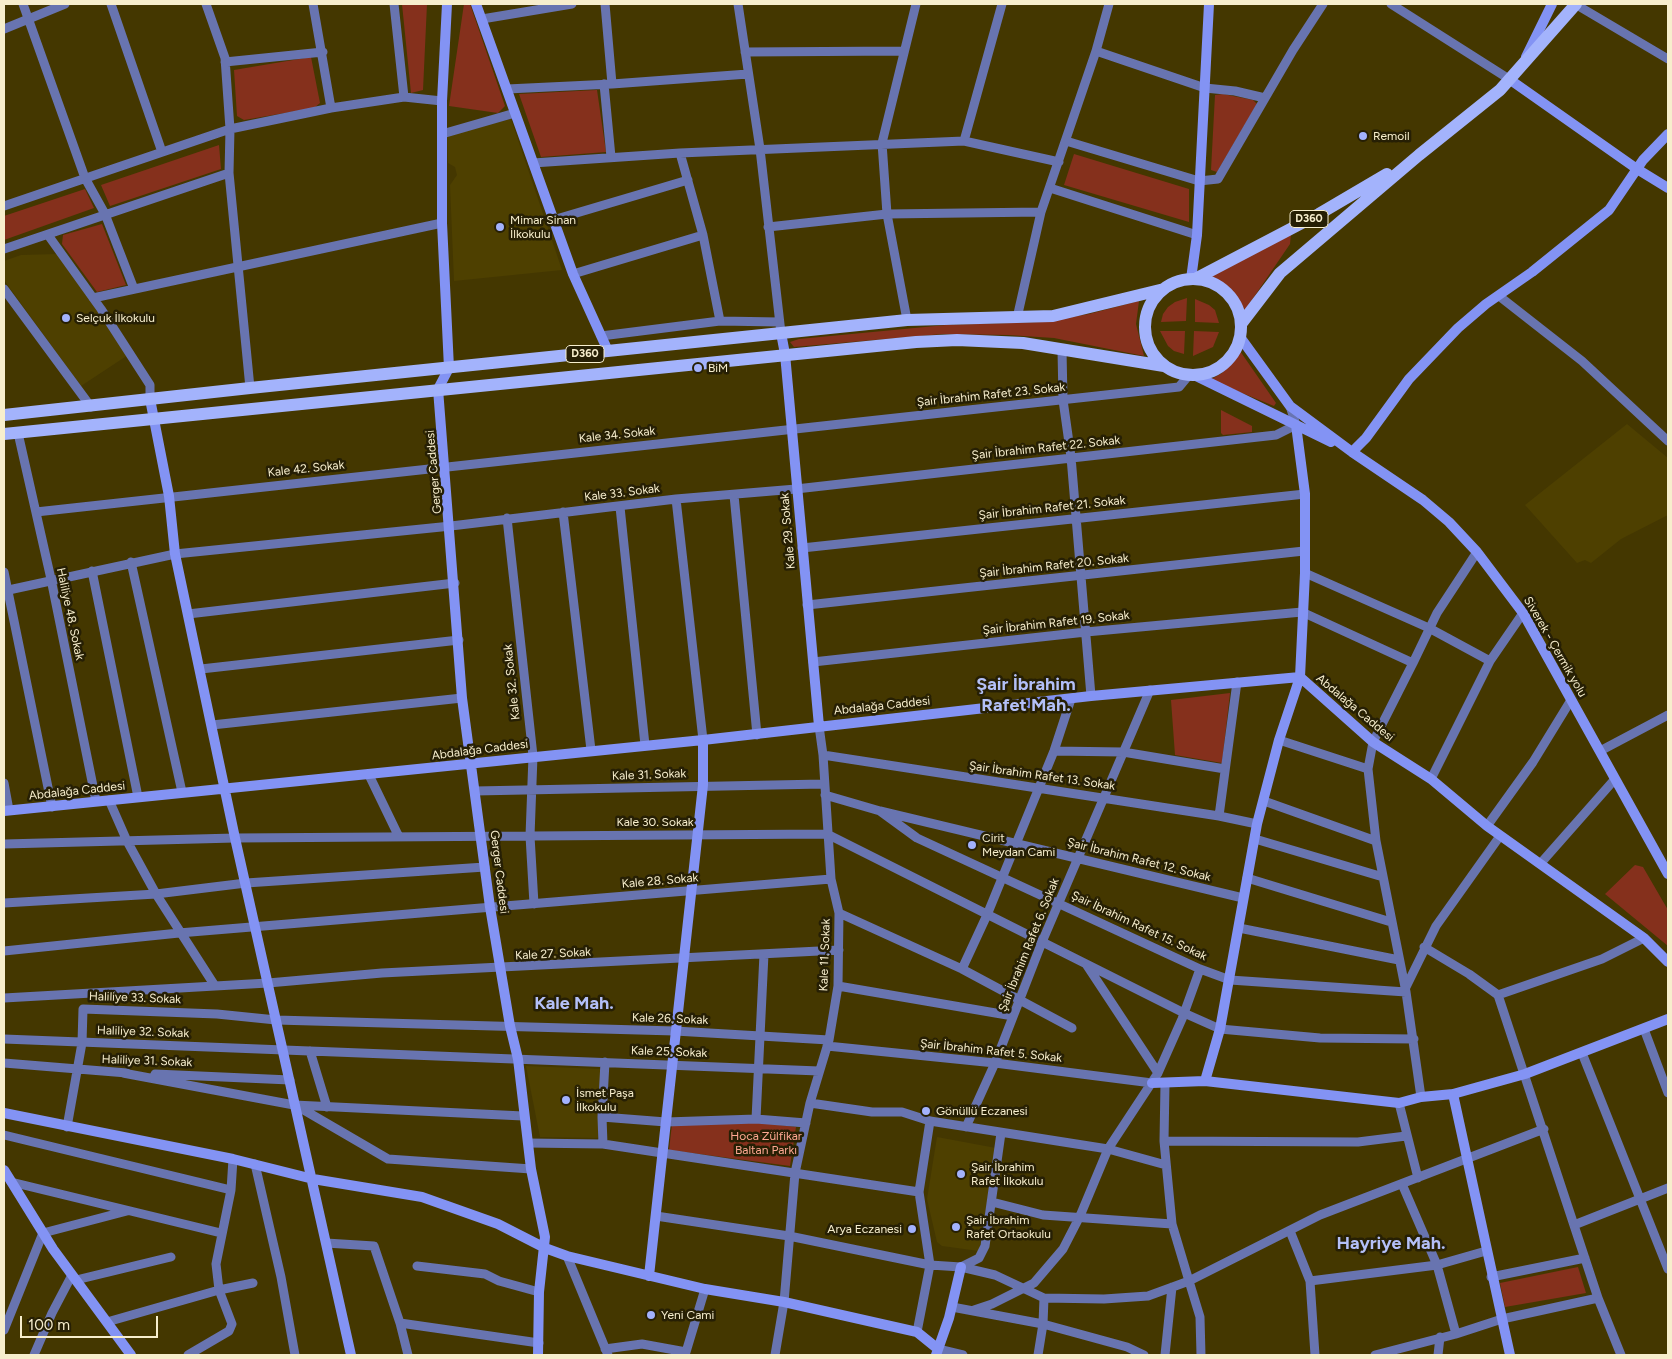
<!DOCTYPE html>
<meta charset="utf-8">
<style>
body{margin:0}
#map{position:relative;width:1672px;height:1359px;overflow:hidden;background:#443700;font-family:Figtree,sans-serif}
canvas{display:block}
.frame{position:absolute;inset:0;border:5px solid #f7eecd;pointer-events:none}
.scale{position:absolute;left:20px;top:1316px;width:138px;height:22px;box-sizing:border-box;border:2px solid #f7eecd;border-top:0;padding-left:6px;font-size:15px;line-height:18px;white-space:nowrap;color:#f7eecd;-webkit-text-stroke:4px #261f04;paint-order:stroke}
</style>
<div id="map">
<canvas width="1672" height="1359"></canvas>
<div class="frame"></div>
<div class="scale">100 m</div>
</div>
<script>
const ctx = document.querySelector('canvas').getContext('2d');
ctx.lineJoin = 'round';
function fillPath(path, color) { ctx.fillStyle = color; ctx.fill(path, 'evenodd'); }
const poly = rows => new Path2D(rows.map(r => 'M' + r).join(''));
function stroke(path, color, width, dash) { ctx.strokeStyle = color; ctx.lineWidth = width; ctx.lineCap = dash ? 'butt' : 'round'; ctx.setLineDash(dash || []); ctx.stroke(path); }
function label(font, color, halo, rows, align = 'center') {
  ctx.font = font + ' Figtree,sans-serif'; ctx.lineWidth = 5; ctx.setLineDash([]); ctx.textBaseline = 'middle'; ctx.strokeStyle = halo; ctx.fillStyle = color; for (const [text, x, y, turn = 0] of rows) {
    ctx.save(); ctx.translate(x, y); ctx.rotate((+turn || 0) * Math.PI / 180); ctx.textAlign = isNaN(turn) ? turn : align; if (halo) ctx.strokeText(text, 0, 0); ctx.fillText(text, 0, 0); ctx.restore();
  }
}
fillPath(poly([
 [511,119,562,270,454,281,450,185,457,175,455,167,448,163,447,136],
 [58,254,128,355,81,386,4,280,4,261,21,255],
 [1627,424,1668,458,1668,515,1621,539,1591,563,1585,560,1577,563,1525,505],
 [526,1066,601,1069,598,1138,540,1137],
 [937,1137,996,1148,979,1251,942,1246,937,1242,927,1199]
]), '#4e4000');
fillPath(poly([
 [402,4,427,4,423,90,411,93],
 [464,4,470,4,505,106,498,113,449,106],
 [311,57,320,103,314,108,244,120,237,116,234,70],
 [597,90,606,152,541,157,519,94],
 [1223,94,1253,100,1257,104,1217,172,1211,170,1215,95],
 [219,145,221,169,110,206,101,185],
 [1074,154,1189,189,1189,222,1064,185],
 [85,189,94,208,4,240,4,216],
 [102,224,126,285,97,292,62,244,63,235],
 [1291,234,1290,244,1245,310,1229,287,1210,275],
 [1187,298,1186,321,1161,322,1163,314,1168,307,1175,302],
 [1195,299,1209,305,1215,310,1219,323,1195,322],
 [1139,301,1136,324,1144,356,1054,338,1008,335,943,334,794,347,790,342,799,339,946,325,1043,322,1089,314],
 [1160,331,1185,331,1184,354,1174,351,1168,346],
 [1194,331,1219,332,1213,347,1193,356],
 [1240,351,1276,403,1274,406,1210,380,1222,373],
 [1221,410,1252,426,1252,432,1223,435,1221,433],
 [1230,693,1222,763,1175,755,1171,700],
 [1635,865,1643,867,1668,910,1668,946,1605,894],
 [755,1122,796,1127,790,1166,669,1150,672,1124],
 [1578,1267,1586,1293,1505,1307,1500,1283]
]), '#85301c');
stroke(poly([
 [23,4,85,178,105,214,134,289],
 [111,4,162,152],
 [206,4,225,58,230,129,229,173,250,388],
 [313,4,331,108],
 [394,4,404,97],
 [605,4,612,84],
 [738,4,760,149,781,333],
 [1391,4,1509,79],
 [1575,4,1668,59],
 [482,19,572,4],
 [4,29,65,4],
 [1096,51,1205,88,1235,91,1265,98],
 [745,52,904,51],
 [225,62,323,52],
 [604,84,611,157],
 [507,89,612,84,748,74],
 [442,134,515,113],
 [964,141,1002,4],
 [1066,141,1199,181,1218,179,1293,50,1323,4],
 [680,153,703,235,720,321],
 [533,163,680,153,964,141,1059,162],
 [1050,188,1197,235],
 [4,206,230,129,331,108,404,97,442,101],
 [553,220,688,180],
 [768,227,887,214,1041,212],
 [48,235,101,309,150,385,150,399],
 [4,249,229,173],
 [573,274,703,235],
 [4,289,91,407],
 [1499,296,1582,361,1668,441],
 [93,298,442,223],
 [1017,318,1041,212,1096,51,1109,4],
 [907,320,887,214,882,143,916,4],
 [601,336,720,321,779,322],
 [1062,350,1063,400,1071,457,1091,696],
 [18,433,51,579,96,801],
 [734,495,757,735],
 [676,499,703,740],
 [620,507,645,745],
 [36,512,1179,387,1189,375],
 [563,512,591,750],
 [507,518,533,756,530,836,534,904],
 [802,548,1305,494],
 [131,562,182,792],
 [92,571,138,797],
 [4,572,52,807],
 [1305,573,1429,628,1490,661],
 [4,591,175,554,451,526,676,499,796,489,1276,435,1296,425,1290,406],
 [807,605,1304,551],
 [188,614,455,583],
 [813,662,1086,632,1302,612,1413,663,1437,613,1477,552],
 [1413,663,1373,742,1368,769,1376,841,1406,992,1421,1097],
 [201,669,459,640],
 [212,725,462,698],
 [1279,740,1368,769],
 [1054,751,1123,752,1225,769],
 [1600,751,1668,715],
 [823,755,1219,816,1257,824],
 [369,775,399,837],
 [1431,779,1490,661,1523,613],
 [4,783,9,810],
 [475,791,823,784],
 [825,795,880,811,1243,898],
 [109,800,127,841,156,894,215,986],
 [1264,801,1376,841],
 [880,811,917,838,1200,969,1230,980,1406,992],
 [1219,816,1237,682],
 [1487,826,1533,762,1571,700],
 [1255,839,1383,877],
 [4,844,235,838,827,834,1184,1013,1220,1029,1320,1038,1414,1039],
 [1540,864,1615,779],
 [1247,878,1391,922],
 [4,903,156,894,246,883,485,867],
 [839,913,962,969,1072,1028],
 [1239,928,1399,960],
 [1424,947,1469,974,1498,995,1598,1298,1621,1355],
 [4,951,179,933,831,879],
 [1086,964,1158,1073],
 [962,969,987,915,1054,751,1071,699],
 [838,986,1013,1016],
 [1405,989,1436,926,1500,836],
 [1498,995,1602,959,1644,938],
 [4,998,268,983,382,973,839,950],
 [1644,1029,1668,1093],
 [4,1039,819,1071],
 [827,1046,995,1063,1152,1083],
 [310,1051,327,1107],
 [1582,1053,1668,1269],
 [4,1063,127,1073],
 [123,1073,294,1105,523,1116],
 [155,1074,290,1080],
 [1165,1084,1164,1141,1172,1224],
 [810,1103,872,1112,902,1112,930,1121,1108,1149,1166,1165],
 [1399,1103,1418,1178],
 [297,1106,388,1159,531,1169],
 [602,1117,666,1122,756,1119,806,1123],
 [756,1119,764,954],
 [930,1121,919,1192,930,1265,961,1267,995,1275,1044,1298,1104,1299,1148,1296,1189,1281,1172,1224,1043,1215,992,1202],
 [67,1127,82,1043,83,1009,217,1014,276,1020,675,1031,829,1040],
 [966,1127,995,1063,1042,942,1150,690],
 [4,1135,231,1190],
 [1164,1141,1358,1142,1406,1136],
 [528,1143,603,1144,919,1192],
 [603,1144,602,1117,605,1062],
 [255,1164,281,1277,295,1355],
 [11,1182,221,1233],
 [1402,1184,1437,1265,1456,1334],
 [656,1216,789,1236,930,1265,917,1332],
 [1574,1225,1668,1188],
 [1290,1231,1310,1281,1315,1355],
 [326,1243,374,1246,400,1323,408,1355],
 [567,1256,608,1355],
 [417,1266,485,1274,499,1281,539,1292],
 [961,1267,979,1258,985,1246,1001,1133],
 [1491,1277,1585,1258],
 [76,1280,171,1257],
 [1310,1281,1437,1265,1486,1251],
 [952,1307,1043,1324,1127,1347,1144,1355],
 [974,1310,992,1304,1034,1283,1063,1249,1080,1216,1108,1149,1158,1073,1182,1019,1200,969],
 [107,1322,219,1290,253,1283],
 [400,1323,539,1343],
 [4,1330,43,1233,127,1211],
 [605,1349,642,1344,686,1352,705,1289],
 [938,1349,963,1355],
 [34,1355,52,1313,72,1275],
 [188,1355,229,1331,232,1324,219,1290,216,1264,231,1190,233,1159],
 [775,1355,784,1302,795,1173,810,1103,829,1040,838,986,839,913,831,879,823,755,819,726],
 [1038,1355,1043,1324,1044,1298],
 [1165,1355,1172,1287],
 [1201,1355,1200,1317,1189,1281,1320,1215,1544,1129],
 [1375,1355,1456,1334,1502,1319,1598,1298],
 [1438,1355,1440,1337]
]), '#6874b0', 9);
stroke(poly([
 [447,4,442,101,442,223,449,368,438,389,462,698,490,907,510,1026,518,1059,531,1169,545,1237,539,1292,538,1355],
 [476,4,573,274,608,351],
 [1526,57,1552,4],
 [1509,79,1637,169,1668,188],
 [1191,279,1197,235,1209,4],
 [781,333,785,354,819,726],
 [1240,337,1290,406,1352,452,1423,500,1449,522,1477,552,1523,613,1668,874],
 [1196,376,1331,442],
 [150,399,169,496,175,554,235,838,351,1355],
 [1352,452,1366,438,1409,379,1458,328,1486,304,1532,272,1609,210,1643,160,1668,134],
 [4,811,703,740,1091,696,1300,677,1373,742,1431,779,1487,826,1644,938,1668,962],
 [1205,1081,1220,1029,1257,824,1279,740,1300,677,1305,573,1305,494,1296,425],
 [1152,1083,1205,1081,1399,1103,1421,1097,1453,1094,1525,1074,1668,1019],
 [1453,1094,1510,1355],
 [4,1113,233,1159,313,1179,422,1197,498,1224,545,1248,567,1256,705,1289,784,1302,917,1332,938,1349],
 [4,1170,53,1249,131,1355],
 [649,1276,703,785,703,740],
 [936,1355,949,1318,961,1267]
]), '#8393f4', 10);
stroke(poly([
 '1145 327a48 48 0 1 1 96 0a48 48 0 1 1-96 0Z',
 [1195,279,1319,214,1387,174],
 [1241,324,1280,273,1419,155,1500,90,1576,4],
 [4,415,250,388,907,320,1053,316,1164,289],
 [4,434,916,342,957,340,1023,343,1164,366]
]), '#a3b3fc', 12);
for (const [x, y, r, color] of [
 [1363,136,5,"#a3b2fd"],
 [500,227,5,"#a3b2fd"],
 [66,318,5,"#a3b2fd"],
 [698,368,5,"#a3b2fd"],
 [972,845,5,"#a3b2fd"],
 [566,1100,5,"#a3b2fd"],
 [926,1111,5,"#a3b2fd"],
 [961,1174,5,"#a3b2fd"],
 [956,1227,5,"#a3b2fd"],
 [912,1229,5,"#a3b2fd"],
 [651,1315,5,"#a3b2fd"]
]) { const dot = new Path2D(); dot.arc(x, y, r, 0, 2 * Math.PI); ctx.fillStyle = color; ctx.fill(dot); stroke(dot, '#261f04', 2); }
for (const [x, y, w] of [
 [1309,219,38],
 [585,354,38]
]) { const box = new Path2D(); box.roundRect(x - w / 2, y - 8.5, w, 17, 4); ctx.fillStyle = '#261f04'; ctx.fill(box); stroke(box, '#f7eecd', 1); }
label('bold 11px', '#f7eecd', null, [
 ["D360",1309,219],
 ["D360",585,354]
]);
label('12px', '#f7eecd', '#261f04', [
 ["Remoil",1373,136],
 ["Mimar Sinan",510,220],
 ["İlkokulu",510,234],
 ["Selçuk İlkokulu",76,318],
 ["BiM",708,368],
 ["Cirit",982,838],
 ["Meydan Cami",982,852],
 ["İsmet Paşa",576,1093],
 ["İlkokulu",576,1107],
 ["Gönüllü Eczanesi",936,1111],
 ["Şair İbrahim",971,1167],
 ["Rafet İlkokulu",971,1181],
 ["Şair İbrahim",966,1220],
 ["Rafet Ortaokulu",966,1234],
 ["Arya Eczanesi",902,1229,"right"],
 ["Yeni Cami",661,1315]
], 'left');
label('12px', '#f7eecd', '#261f04', [
 ["Şair İbrahim Rafet 23. Sokak",991,395,-6],
 ["Kale 34. Sokak",617,435,-6],
 ["Şair İbrahim Rafet 22. Sokak",1046,448,-6],
 ["Kale 42. Sokak",306,469,-6],
 ["Gerger Caddesi",434,472,-95],
 ["Kale 33. Sokak",622,493,-7],
 ["Şair İbrahim Rafet 21. Sokak",1052,508,-6],
 ["Kale 29. Sokak",788,531,-95],
 ["Şair İbrahim Rafet 20. Sokak",1054,566,-6],
 ["Haliliye 48. Sokak",70,614,78],
 ["Şair İbrahim Rafet 19. Sokak",1056,623,-6],
 ["Siverek - Çermik yolu",1555,647,60],
 ["Kale 32. Sokak",512,682,-96],
 ["Abdalağa Caddesi",882,706,-6],
 ["Abdalağa Caddesi",1355,708,40],
 ["Abdalağa Caddesi",480,750,-7],
 ["Kale 31. Sokak",649,775,-2],
 ["Şair İbrahim Rafet 13. Sokak",1042,776,8],
 ["Abdalağa Caddesi",77,791,-6],
 ["Kale 30. Sokak",655,822],
 ["Şair İbrahim Rafet 12. Sokak",1139,860,14],
 ["Gerger Caddesi",499,872,83],
 ["Kale 28. Sokak",660,881,-5],
 ["Şair İbrahim Rafet 15. Sokak",1139,926,25],
 ["Şair İbrahim Rafet 6. Sokak",1029,945,-68],
 ["Kale 27. Sokak",553,954,-3],
 ["Kale 11. Sokak",825,955,-88],
 ["Haliliye 33. Sokak",135,998,2],
 ["Kale 26. Sokak",670,1019,2],
 ["Haliliye 32. Sokak",143,1032,2],
 ["Şair İbrahim Rafet 5. Sokak",991,1051,6],
 ["Kale 25. Sokak",669,1052,2],
 ["Haliliye 31. Sokak",147,1061,2]
]);
label('12px', '#fea892', '#261f04', [
 ["Hoca Zülfikar",766,1136],
 ["Baltan Parkı",766,1150]
]);
label('bold 18px', '#b4c0f8', '#261f04', [
 ["Şair İbrahim",1026,685],
 ["Rafet Mah.",1026,706],
 ["Kale Mah.",574,1004],
 ["Hayriye Mah.",1391,1244]
]);
</script>
